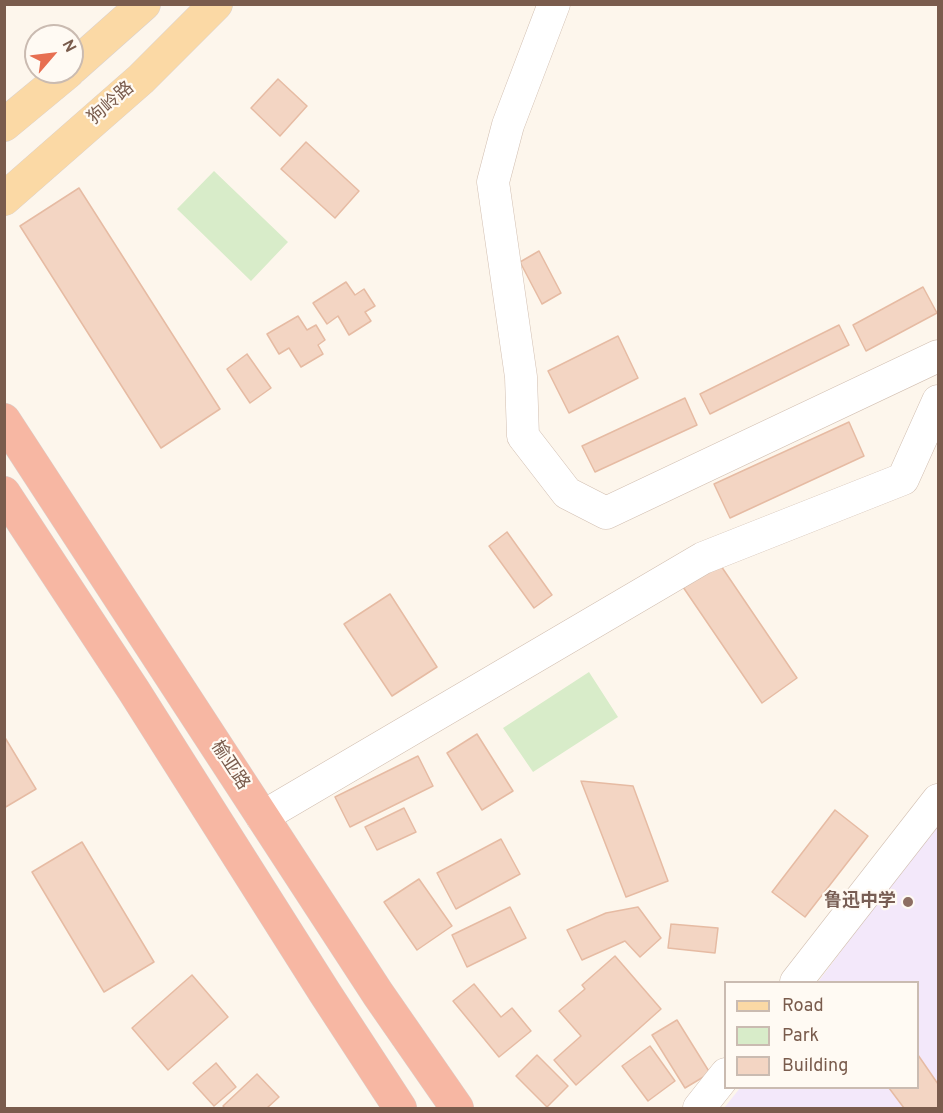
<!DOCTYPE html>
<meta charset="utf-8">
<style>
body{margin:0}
#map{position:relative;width:943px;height:1113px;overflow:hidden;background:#fdf6ec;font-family:Overpass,sans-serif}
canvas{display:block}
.frame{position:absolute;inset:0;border:6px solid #7a5c4d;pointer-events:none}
.legend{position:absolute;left:724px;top:981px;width:195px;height:108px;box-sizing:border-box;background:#fffaf3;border:2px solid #cabbb1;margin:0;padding:8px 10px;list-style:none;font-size:18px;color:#7a5c4d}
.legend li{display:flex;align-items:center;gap:12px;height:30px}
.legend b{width:30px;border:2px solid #cabbb1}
.north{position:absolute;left:24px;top:24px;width:60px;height:60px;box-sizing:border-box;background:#fffaf3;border:2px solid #cabbb1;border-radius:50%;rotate:62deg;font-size:16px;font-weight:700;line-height:24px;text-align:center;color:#7a5c4d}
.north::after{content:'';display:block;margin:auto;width:21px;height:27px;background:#e76f51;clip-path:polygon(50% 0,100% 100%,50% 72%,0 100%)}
</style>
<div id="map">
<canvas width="943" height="1113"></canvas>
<div class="frame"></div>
<ul class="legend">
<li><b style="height:8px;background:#fbd9a5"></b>Road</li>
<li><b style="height:16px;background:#d8ecc9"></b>Park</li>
<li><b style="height:16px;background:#f3d5c3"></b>Building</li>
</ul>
<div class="north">N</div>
</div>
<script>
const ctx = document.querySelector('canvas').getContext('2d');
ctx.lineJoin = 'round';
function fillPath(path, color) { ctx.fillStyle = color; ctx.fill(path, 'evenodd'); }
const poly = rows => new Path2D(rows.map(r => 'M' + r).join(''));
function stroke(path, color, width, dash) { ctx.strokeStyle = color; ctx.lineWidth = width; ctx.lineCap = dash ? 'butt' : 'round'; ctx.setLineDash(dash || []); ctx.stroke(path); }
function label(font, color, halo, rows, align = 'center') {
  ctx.font = font + ' Overpass,"Noto Sans SC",sans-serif'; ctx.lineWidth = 4.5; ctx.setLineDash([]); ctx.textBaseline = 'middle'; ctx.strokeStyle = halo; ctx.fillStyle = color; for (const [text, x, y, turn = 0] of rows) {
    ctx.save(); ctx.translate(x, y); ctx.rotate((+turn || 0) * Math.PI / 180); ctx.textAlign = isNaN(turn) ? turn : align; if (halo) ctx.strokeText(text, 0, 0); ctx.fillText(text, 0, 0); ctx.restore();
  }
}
fillPath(poly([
 [938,822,938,1108,724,1108,740,1088,918,1088,918,982,818,982]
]), '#f3e8fa');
fillPath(poly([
 [214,171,288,242,251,281,177,209],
 [589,672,618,717,533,772,503,728]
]), '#d8ecc9');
const building = poly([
 [278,79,307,106,280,136,251,108,278,79],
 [306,142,359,191,335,218,281,169,306,142],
 [79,188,220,409,161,448,20,226,79,188],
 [539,251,561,293,542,304,520,262,539,251],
 [346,282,355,295,364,289,375,306,365,312,371,321,349,335,338,316,327,324,313,303,346,282],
 [923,287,937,313,866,351,853,325,923,287],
 [298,316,307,330,316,325,325,340,318,345,323,354,301,367,289,348,279,354,267,334,298,316],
 [839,325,849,345,710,414,700,394,839,325],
 [618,336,638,378,569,413,548,371,618,336],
 [247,354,271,388,250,403,227,369,247,354],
 [685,398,697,425,595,472,582,446,685,398],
 [849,422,864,456,730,518,714,484,849,422],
 [507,532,552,595,534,608,489,546,507,532],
 [719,563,797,678,762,703,683,587,719,563],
 [390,594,437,667,392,696,344,624,390,594],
 [477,734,513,791,482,810,447,753,477,734],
 [4,736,36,789,4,808,4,736],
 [418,756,433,786,350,827,335,797,418,756],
 [581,781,633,786,668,881,626,897,581,781],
 [404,808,416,832,377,850,365,827,404,808],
 [835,810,868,836,805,917,772,892,835,810],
 [501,839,520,874,456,909,437,873,501,839],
 [82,842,154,962,104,992,32,872,82,842],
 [419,879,452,926,417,950,384,902,419,879],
 [510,907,526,938,467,967,452,935,510,907],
 [638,907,661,938,640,957,625,941,582,960,567,930,606,913,638,907],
 [671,924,718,928,715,953,668,948,671,924],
 [615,956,661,1009,576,1085,554,1060,581,1036,559,1011,585,989,582,985,615,956],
 [192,975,228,1017,168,1070,132,1028,192,975],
 [474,984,501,1017,512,1008,531,1031,499,1057,453,1001,474,984],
 [677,1020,710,1073,685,1088,652,1035,677,1020],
 [650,1046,675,1081,648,1101,622,1066,650,1046],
 [537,1055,568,1086,547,1107,516,1076,537,1055],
 [918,1055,938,1084,938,1108,904,1108,889,1088,918,1088,918,1055],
 [216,1063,236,1087,214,1106,193,1083,216,1063],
 [257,1074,279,1097,267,1108,225,1108,223,1106,257,1074]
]);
fillPath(building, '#f3d5c3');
stroke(building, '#e6bba3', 1.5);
const minor = poly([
 [554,4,508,125,493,182,521,377,523,436,567,493,606,513,938,356],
 [262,817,703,558,903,479,938,401],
 [796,982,938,800],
 [699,1108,726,1074]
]);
const major = poly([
 [72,68,144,4],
 [4,125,68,72],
 [4,199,141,79,216,4]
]);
const highway = poly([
 [4,420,378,994,457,1108],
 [4,493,134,691,325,993,400,1108]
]);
stroke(minor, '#d1beb0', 33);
stroke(major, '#dad1cd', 34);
stroke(highway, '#dad1cd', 34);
stroke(minor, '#fff', 32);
stroke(major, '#fbd9a5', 33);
stroke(highway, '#f7b7a3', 33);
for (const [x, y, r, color] of [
 [908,902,6,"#8d6e63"]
]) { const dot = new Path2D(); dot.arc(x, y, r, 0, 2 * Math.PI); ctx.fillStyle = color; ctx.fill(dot); stroke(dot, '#fffaf3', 2); }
label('18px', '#7a5c4d', '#fffaf3', [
 ["狗岭路",112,104,-41],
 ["榆亚路",229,766,57]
]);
label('bold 18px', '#785e54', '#fffaf3', [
 ["鲁迅中学",896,902]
], 'right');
</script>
